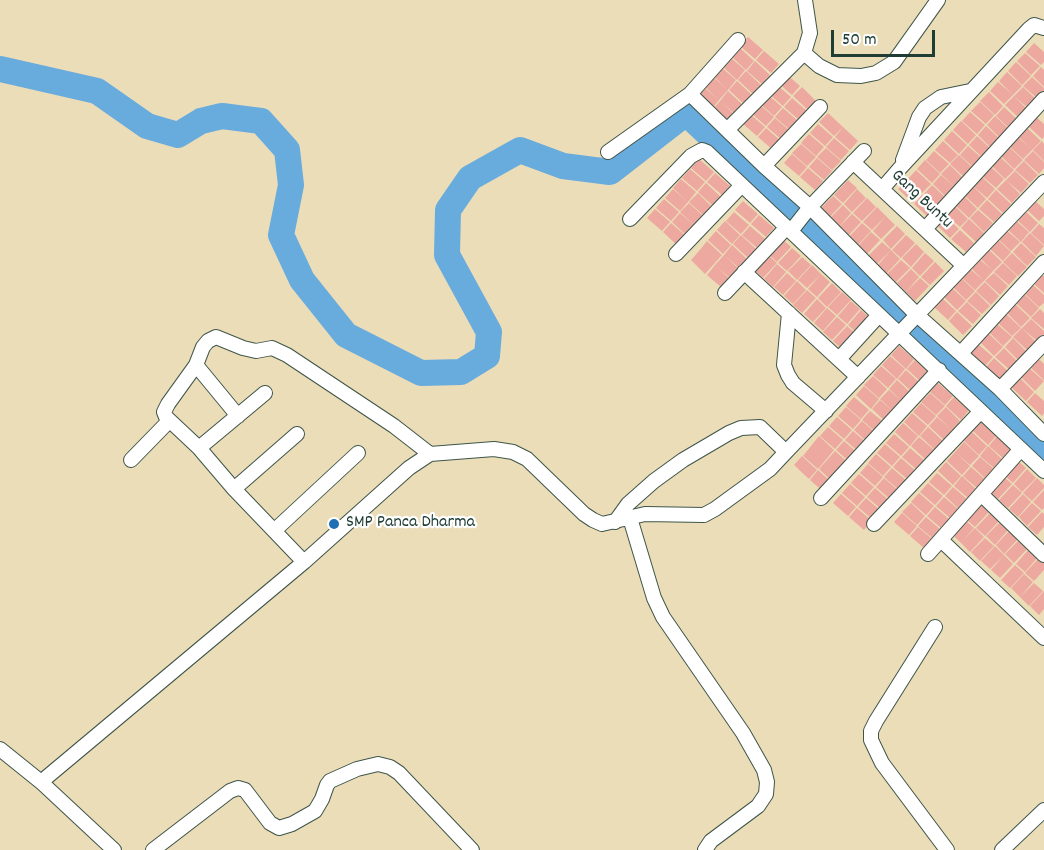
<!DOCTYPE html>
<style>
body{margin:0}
#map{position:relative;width:1044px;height:850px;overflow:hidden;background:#ecddb9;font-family:Dekko,sans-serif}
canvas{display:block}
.scale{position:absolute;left:831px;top:30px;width:104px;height:27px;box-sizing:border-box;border:3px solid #1f3d34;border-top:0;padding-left:8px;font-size:18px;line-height:21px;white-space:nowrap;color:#1f3d34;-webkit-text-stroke:4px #fff;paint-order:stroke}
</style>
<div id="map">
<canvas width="1044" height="850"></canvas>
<div class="scale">50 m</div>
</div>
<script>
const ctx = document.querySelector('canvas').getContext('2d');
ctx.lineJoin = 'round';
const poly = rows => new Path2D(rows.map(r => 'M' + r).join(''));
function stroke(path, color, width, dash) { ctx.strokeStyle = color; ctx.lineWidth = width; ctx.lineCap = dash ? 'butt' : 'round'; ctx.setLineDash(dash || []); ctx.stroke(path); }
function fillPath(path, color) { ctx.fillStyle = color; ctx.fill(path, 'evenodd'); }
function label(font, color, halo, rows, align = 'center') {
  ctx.font = font + ' Dekko,sans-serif'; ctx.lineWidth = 4.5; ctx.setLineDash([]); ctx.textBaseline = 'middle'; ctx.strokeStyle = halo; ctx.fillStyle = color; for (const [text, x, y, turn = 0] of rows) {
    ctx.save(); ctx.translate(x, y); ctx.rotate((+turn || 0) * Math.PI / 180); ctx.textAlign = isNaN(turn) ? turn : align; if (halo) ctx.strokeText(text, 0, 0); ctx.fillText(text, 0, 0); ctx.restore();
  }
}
stroke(poly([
 [0,69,97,91,147,126,178,135,201,121,222,116,261,121,287,150,291,185,281,235,302,280,346,335,421,373,461,372,487,356,489,332,447,255,448,210,470,178,520,150,563,166,610,172,686,113,1044,449]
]), '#68abdd', 26);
fillPath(poly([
 [748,37,763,50,755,59,740,46],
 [1034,43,1044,52,1044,62,1041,65,1026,52],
 [739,47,754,61,746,70,731,56],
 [764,51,779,64,771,73,756,60],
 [1025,53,1040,66,1031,75,1017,61],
 [730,57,745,70,737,80,722,66],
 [755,61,770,75,762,84,747,71],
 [1016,62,1031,76,1022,85,1008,71],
 [721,67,736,80,728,90,713,76],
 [1041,67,1044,70,1044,87,1033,76],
 [746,71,761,85,753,94,738,80],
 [1007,72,1022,86,1013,95,999,81],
 [785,73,800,86,792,95,777,82],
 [713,77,728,90,719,100,704,86],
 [1032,77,1044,88,1044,93,1038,99,1023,86],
 [737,81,752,95,744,104,729,90],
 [998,82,1013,95,1004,104,990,91],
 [776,84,791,97,783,106,768,93],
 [704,87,719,100,711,110,696,96],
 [802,87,816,101,808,110,793,96],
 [1023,87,1037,100,1029,109,1014,96],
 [728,91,743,105,735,114,720,101],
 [989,92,1003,106,995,115,980,101],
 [767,94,782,107,774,116,759,103],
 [1014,96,1028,110,1020,119,1005,105],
 [792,98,807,111,799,120,784,107],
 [720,101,735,115,727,124,712,110],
 [980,102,994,115,986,124,971,111],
 [759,104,774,117,766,126,751,113],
 [1004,107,1019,121,1010,129,996,116],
 [783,108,798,121,790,130,775,117],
 [970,112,985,125,977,134,962,121],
 [828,113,843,127,834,136,819,122],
 [750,114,765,127,757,136,742,123],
 [995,116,1010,130,1001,139,987,125],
 [1036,117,1044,124,1044,137,1042,139,1027,125],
 [775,118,790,131,782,140,767,127],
 [961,121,976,135,968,144,953,130],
 [818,124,833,137,825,146,810,133],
 [986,126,1001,140,992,149,978,135],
 [843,127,858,141,850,150,835,137],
 [1026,127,1041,141,1032,150,1018,136],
 [766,128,781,141,773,150,758,137],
 [952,131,967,145,959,154,944,140],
 [809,134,824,147,816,156,801,143],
 [977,136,992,150,983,158,969,145],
 [1017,136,1032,150,1023,159,1009,146],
 [834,138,849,151,841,160,826,147],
 [943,141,958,155,950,163,935,150],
 [1042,141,1044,144,1044,161,1033,150],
 [801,144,816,157,807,166,792,153],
 [968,146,983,159,974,168,960,155],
 [1008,146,1023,160,1014,169,1000,155],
 [826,148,841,161,832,170,817,157],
 [934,151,949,164,940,173,926,160],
 [1033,151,1044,162,1044,168,1039,174,1024,160],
 [792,154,807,167,799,176,784,163],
 [959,155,974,169,965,178,950,164],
 [999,156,1014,170,1005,179,991,165],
 [817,158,832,171,824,180,809,167],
 [699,159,714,172,706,181,691,168],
 [925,160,940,174,932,183,917,169],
 [1024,161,1038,175,1030,183,1015,170],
 [950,165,964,179,956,188,941,174],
 [990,166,1004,179,996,188,981,175],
 [808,168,823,181,815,190,800,177],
 [690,169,705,182,697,191,682,178],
 [916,170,931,184,922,193,908,179],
 [1015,171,1029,184,1021,193,1006,180],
 [715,173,730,186,722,195,707,182],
 [941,175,956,188,947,198,933,184],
 [981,176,995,189,987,198,972,185],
 [681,179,696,192,688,202,673,188],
 [848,180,857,188,843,203,834,195],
 [1006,180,1020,194,1012,203,997,189],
 [907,181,921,194,913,203,898,189],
 [706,183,721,197,713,206,698,192],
 [932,185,946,198,938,207,924,194],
 [972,185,986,199,978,208,963,194],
 [673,189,688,202,680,211,665,198],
 [857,189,866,198,852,212,844,204],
 [996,190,1011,204,1003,213,988,199],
 [698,193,712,207,704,216,689,202],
 [922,195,937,209,929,218,914,204],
 [963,195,977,209,969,218,954,204],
 [833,196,842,204,828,219,819,210],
 [867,198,876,207,862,221,853,213],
 [664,199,679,212,671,221,656,208],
 [1033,199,1044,209,1044,216,1039,221,1025,208],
 [987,200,1002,214,994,222,979,209],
 [743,201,758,214,750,223,735,210],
 [689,203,703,216,695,226,680,212],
 [843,205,851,213,838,228,829,219],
 [954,205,968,219,960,227,945,214],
 [877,207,886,216,872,230,863,222],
 [655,209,670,222,662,231,647,218],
 [1023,209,1038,223,1030,232,1015,218],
 [978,210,993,223,984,232,970,218],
 [734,212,749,225,741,234,726,221],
 [680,213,695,226,687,236,672,222],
 [852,214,861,222,847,237,838,228],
 [759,215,774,228,766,237,751,224],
 [944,215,959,229,950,238,936,224],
 [886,216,895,225,881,239,873,231],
 [969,219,984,233,976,242,961,228],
 [1014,219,1029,232,1021,242,1006,228],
 [725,221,740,235,732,244,717,230],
 [671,223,686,236,678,246,663,232],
 [862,223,871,231,857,246,848,238],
 [1039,224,1044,228,1044,245,1031,233],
 [750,226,765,239,757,248,742,235],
 [897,226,905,234,891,249,883,240],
 [1005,229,1020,242,1011,251,997,238],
 [960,230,974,243,966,252,951,239],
 [716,231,731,245,723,254,708,240],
 [871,232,880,240,866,255,858,246],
 [1030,233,1044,246,1036,256,1022,242],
 [741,235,756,249,748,258,733,244],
 [906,235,915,243,901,258,892,250],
 [996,238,1011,252,1003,261,988,247],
 [782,239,791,247,777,262,768,254],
 [707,241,722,255,714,264,699,251],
 [882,242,891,250,877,264,868,256],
 [1021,243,1036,257,1027,266,1013,252],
 [916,244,924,252,911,267,902,258],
 [732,245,747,259,739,268,724,255],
 [792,248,801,256,787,271,778,263],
 [987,248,1002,262,993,271,979,257],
 [891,250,900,259,886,274,878,265],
 [699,251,714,264,705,274,691,260],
 [925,253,934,261,920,276,912,268],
 [1012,253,1027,267,1018,276,1003,262],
 [724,255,739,269,730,278,715,265],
 [768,255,777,263,763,278,754,270],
 [802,257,811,265,797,280,788,271],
 [978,258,993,271,984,281,970,267],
 [901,260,910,268,896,282,887,274],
 [935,262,944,271,930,285,921,277],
 [1003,263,1017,276,1009,285,994,272],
 [777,264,786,272,773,287,764,279],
 [715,265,730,279,722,288,707,275],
 [812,265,821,274,807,288,798,280],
 [969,268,984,281,975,290,961,277],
 [911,269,919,277,906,292,897,283],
 [787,273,796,281,783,295,774,287],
 [994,273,1008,286,1000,295,985,281],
 [821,274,830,282,817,297,808,289],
 [1042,275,1044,276,1044,293,1034,284],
 [960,277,975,291,966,300,952,286],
 [920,278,929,286,915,301,906,292],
 [797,281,806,290,793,304,784,296],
 [985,282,999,296,991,305,976,291],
 [832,283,841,292,827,307,818,298],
 [1033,285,1044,295,1044,303,1039,307,1025,294],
 [951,287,966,301,957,310,943,296],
 [807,290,816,298,802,313,793,305],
 [842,292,851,300,837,315,828,307],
 [976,292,990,306,982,314,967,301],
 [1024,294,1039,308,1031,317,1016,303],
 [942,298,956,311,948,320,933,306],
 [817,299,826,308,813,322,804,314],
 [851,301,860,309,847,324,838,316],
 [967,302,981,315,973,324,958,311],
 [1015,304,1030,318,1021,327,1007,313],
 [827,308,836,316,823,331,814,323],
 [1040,309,1044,313,1044,329,1031,318],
 [861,310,870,318,857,333,848,325],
 [957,312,972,326,963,335,949,321],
 [1006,314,1021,328,1012,336,998,323],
 [837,317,846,325,832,340,823,332],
 [1031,319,1044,331,1044,334,1037,341,1022,328],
 [997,324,1012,337,1003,346,989,332],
 [847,326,856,334,842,349,833,341],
 [1022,328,1036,342,1028,351,1013,337],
 [988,333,1003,347,994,356,980,342],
 [1013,338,1027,352,1019,361,1005,347],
 [978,344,993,357,985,366,970,353],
 [899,346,914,359,906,369,891,355],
 [1004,348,1018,362,1010,370,995,357],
 [890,356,905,369,897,379,882,365],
 [994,358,1009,372,1000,381,986,367],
 [1038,358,1044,364,1044,380,1030,367],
 [915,360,930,373,922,383,907,369],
 [881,366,896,379,888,388,873,375],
 [1029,368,1044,381,1035,391,1021,377],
 [906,370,921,384,913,393,898,379],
 [873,376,887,389,879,398,864,385],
 [1020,378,1034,392,1026,401,1011,387],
 [897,380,912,394,904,403,889,389],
 [938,383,953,396,945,405,930,392],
 [864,386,879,399,871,409,856,395],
 [889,390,904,403,895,413,880,399],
 [930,393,945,406,936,415,921,402],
 [1035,393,1044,401,1044,413,1042,416,1027,402],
 [854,397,869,410,861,419,846,406],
 [954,397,969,410,961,420,946,406],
 [880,400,895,413,887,423,872,409],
 [921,403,936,416,928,425,913,412],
 [846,407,861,420,853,429,838,416],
 [946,407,960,421,952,430,937,416],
 [870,411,886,424,877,433,862,420],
 [912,413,927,426,919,436,904,422],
 [837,417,852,430,844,439,829,426],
 [937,417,952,430,944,440,929,426],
 [862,421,877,434,868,443,854,430],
 [981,422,996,436,988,445,973,431],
 [903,423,918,436,910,446,895,432],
 [828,427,843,440,835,449,820,436],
 [928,427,943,441,935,450,920,436],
 [853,431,868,444,860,453,845,440],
 [972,432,987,446,979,455,964,441],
 [894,434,909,447,901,456,886,443],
 [819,436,834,450,818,469,803,456,811,446,818,452,811,446],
 [997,436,1012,450,1004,459,989,446],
 [919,437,934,450,926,460,911,446],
 [844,441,859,454,851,463,836,450],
 [964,442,979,456,970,465,955,452],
 [885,444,900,457,892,466,877,453],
 [988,446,1003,460,995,469,980,456],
 [910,448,925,461,917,470,902,457],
 [835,451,850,464,834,483,819,469],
 [955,452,970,466,962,475,947,461],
 [876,454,891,467,883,476,868,463],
 [802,456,817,470,809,479,794,465],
 [980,457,995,470,986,479,972,466],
 [901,458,916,471,908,480,893,467],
 [1017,460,1026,468,1013,483,1004,475],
 [946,462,961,476,953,485,938,471],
 [868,464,883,477,875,486,860,473],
 [971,467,986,480,978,489,963,476],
 [892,468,907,481,899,490,884,477],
 [1027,469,1036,478,1022,492,1014,484],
 [818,470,833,484,825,493,810,480],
 [937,473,952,486,944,495,929,482],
 [859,474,874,487,866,496,851,483],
 [962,476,977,490,969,499,954,486],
 [1003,476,1012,484,998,499,989,491],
 [884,478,899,491,891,500,876,487],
 [1037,478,1044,485,1044,488,1032,501,1023,493],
 [928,483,943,496,935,505,920,492],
 [850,484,865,497,857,506,842,493],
 [1013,485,1022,493,1008,508,999,500],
 [953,487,968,500,960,510,945,496],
 [875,488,890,501,882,510,867,497],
 [1044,490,1044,508,1042,510,1033,502],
 [919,493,934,506,926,515,911,502],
 [841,494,856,507,848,516,833,503],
 [1023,494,1031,502,1018,517,1009,509],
 [944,497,959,510,951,519,936,506],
 [866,498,881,511,873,520,858,507],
 [911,503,925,516,917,525,902,512],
 [1032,503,1041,511,1027,526,1019,517],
 [980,504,989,512,975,527,966,519],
 [935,507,950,520,942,529,927,516],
 [857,508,872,521,864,530,849,517],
 [1042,512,1044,514,1044,527,1037,535,1028,527],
 [902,513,917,526,909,535,894,522],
 [990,513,999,521,985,536,976,528],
 [926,517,941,530,933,539,918,526],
 [965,520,974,528,961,543,952,534],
 [1000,522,1008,530,995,545,986,536],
 [918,527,933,540,925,549,910,536],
 [975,528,984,537,970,552,961,543],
 [1009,531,1018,539,1004,554,996,545],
 [985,538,994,546,980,561,971,552],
 [1019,540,1028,548,1014,563,1005,554],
 [995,546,1004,555,990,569,981,561],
 [1029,549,1038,557,1025,572,1016,564],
 [1004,555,1013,564,1000,578,991,570],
 [1039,558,1044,563,1044,570,1034,581,1025,573],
 [1015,565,1024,573,1010,588,1001,580],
 [1024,574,1033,582,1020,597,1011,588],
 [1034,583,1043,591,1029,606,1020,597],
 [1044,591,1044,609,1039,615,1030,606]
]), '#eda89f');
const minor = poly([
 [804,53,819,66,837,75,861,76,876,73,894,62,938,0],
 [690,94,764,166,810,207,916,314,1000,389,1044,434],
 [727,130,804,53,810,33,805,0],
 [608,152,690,94,738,40],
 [903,160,919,117,925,108,941,97,970,91],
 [853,162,963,265],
 [764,166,820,107],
 [882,189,901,167,1029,29,1034,25,1044,28],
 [630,219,691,156,702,150,707,152,1044,471],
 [925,229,1044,99],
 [791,231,810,207,864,151],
 [676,254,742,185],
 [744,272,858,377],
 [725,293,787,227],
 [789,313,784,365,788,375,793,383,826,411],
 [961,353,1044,262],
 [839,359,879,315],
 [196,365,238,416],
 [1000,389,1044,343],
 [199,448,265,393],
 [131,460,169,421],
 [234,489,297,434],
 [981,494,1044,555],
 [821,498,939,370],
 [630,518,654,598,663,617,743,733,764,770,767,782,766,794,758,806,711,841,705,850],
 [615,522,628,504,654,481,683,460,729,433,741,428,760,427,786,452],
 [874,524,981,411],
 [275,530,358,453],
 [941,540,1044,638],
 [928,554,1021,449],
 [304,562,234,489,199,448,166,417,164,412,168,404,196,365,203,347,208,341,216,337,243,348,256,351,272,348,287,355,394,426,430,454],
 [935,627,876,721,871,731,871,740,882,763,947,850],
 [0,749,41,782,114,850],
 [41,782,304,562,409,468,430,454,494,449,513,452,527,459,584,514,593,520,602,524,645,514,704,515,715,509,770,469,786,452,1044,182],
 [153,850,230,791,238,788,245,790,270,823,279,828,292,824,315,811,322,799,327,785,330,781,357,769,378,764,390,767,399,773,472,850],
 [1002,850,1044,810]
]);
stroke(minor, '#3e5548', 16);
stroke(minor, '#fff', 14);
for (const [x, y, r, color] of [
 [334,524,6,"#1f6fb2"]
]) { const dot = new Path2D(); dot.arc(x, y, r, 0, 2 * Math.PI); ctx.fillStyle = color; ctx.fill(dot); stroke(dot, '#fff', 2); }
label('18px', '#1f3d34', '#fff', [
 ["Gang Buntu",921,200,43]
]);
label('18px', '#1f3d34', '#fff', [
 ["SMP Panca Dharma",346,524]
], 'left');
</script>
